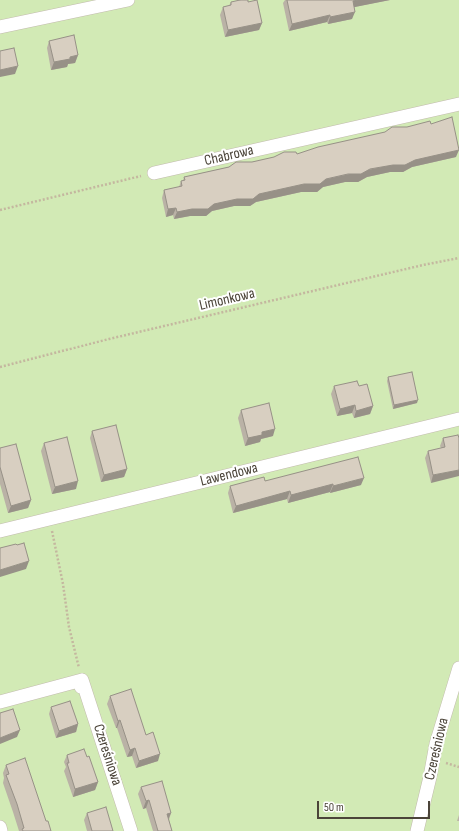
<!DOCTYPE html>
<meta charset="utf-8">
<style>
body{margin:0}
#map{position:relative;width:459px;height:831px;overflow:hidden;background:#f6f3ec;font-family:"Sofia Sans Condensed",sans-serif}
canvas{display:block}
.scale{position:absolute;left:317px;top:801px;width:113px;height:18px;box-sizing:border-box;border:2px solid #4b4439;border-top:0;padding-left:5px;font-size:12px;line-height:14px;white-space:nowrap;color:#4b4439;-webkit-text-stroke:3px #fff;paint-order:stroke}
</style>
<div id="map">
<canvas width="459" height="831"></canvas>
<div class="scale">50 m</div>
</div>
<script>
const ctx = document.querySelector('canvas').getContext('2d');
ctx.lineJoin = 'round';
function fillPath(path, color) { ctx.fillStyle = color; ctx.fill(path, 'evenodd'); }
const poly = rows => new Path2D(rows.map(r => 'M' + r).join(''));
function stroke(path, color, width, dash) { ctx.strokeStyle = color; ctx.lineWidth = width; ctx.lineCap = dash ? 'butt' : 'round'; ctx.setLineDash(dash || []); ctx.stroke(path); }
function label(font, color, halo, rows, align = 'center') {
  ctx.font = font + ' "Sofia Sans Condensed",sans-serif'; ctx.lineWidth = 4; ctx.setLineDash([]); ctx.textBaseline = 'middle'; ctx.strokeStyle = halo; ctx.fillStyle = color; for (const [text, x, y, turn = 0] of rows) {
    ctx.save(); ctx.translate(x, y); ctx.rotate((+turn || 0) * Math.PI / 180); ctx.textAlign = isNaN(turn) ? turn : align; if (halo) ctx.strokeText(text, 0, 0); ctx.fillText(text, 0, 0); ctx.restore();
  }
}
fillPath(poly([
 [0,0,459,0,459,831,0,831]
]), '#d2eab5');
const minor = poly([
 [0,27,128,0],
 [154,173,459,104],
 [0,531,459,419],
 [82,680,131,831],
 [0,702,82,680,81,687],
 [0,827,1,831],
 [417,831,430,777,436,744,459,668]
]);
stroke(minor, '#c2bbae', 14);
stroke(poly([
 [0,210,141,176],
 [0,367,109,339,423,265,459,258],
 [52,531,63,584,69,627,79,668],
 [446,763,459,767]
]), '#c4b79f', 2.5, [2, 2]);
stroke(minor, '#fff', 13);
fillPath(poly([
 [285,0,390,0,354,7,352,19,328,24,327,22,289,31,283,3],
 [231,2,248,2,262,23,259,30,225,37,220,15,223,7,229,6],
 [49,41,78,55,75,63,68,64,67,67,51,70,47,48],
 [431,124,456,157,412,167,403,172,390,172,367,177,358,182,345,182,323,187,317,192,301,192,256,202,250,206,234,206,212,211,206,216,190,216,174,219,173,215,166,217,162,198,164,190,179,187,181,181,183,181,184,177,252,162,297,154,407,127],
 [388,377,417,403,393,409,387,381],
 [334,386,359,386,373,406,370,414,354,418,352,413,337,416,331,394],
 [241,410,273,436,261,439,260,442,245,446,238,418],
 [92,431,127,469,124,477,101,482,90,438],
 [458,435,431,483,425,458,428,451,441,448,440,446,443,438],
 [44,443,76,489,52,494,41,451],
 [0,448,31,500,28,508,8,513,0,484],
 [265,481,361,485,330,493,330,492,288,503,287,499,233,513,228,493,230,486],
 [110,696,146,735,158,761,136,768,132,756,127,757,117,728,116,728,107,704],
 [51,707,78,724,76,732,56,738,49,714],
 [67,755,87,757,98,782,95,790,73,797,64,771,66,767,64,762],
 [6,765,46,821,51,831,19,831,13,812,3,783,4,778,3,773],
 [141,787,171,813,169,820,172,831,153,831,146,808,143,809,138,794],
 [87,813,113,831,87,831,84,820],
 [459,815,459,821,457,821]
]), '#bab2a6');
fillPath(poly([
 [358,0,390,0,350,8,353,1],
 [355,12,352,19,328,24,330,17],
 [330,15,327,22,289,31,292,24],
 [262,23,259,30,225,37,228,30],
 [78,55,75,63,68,64,67,67,51,70,54,62],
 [18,66,15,74,0,77,0,70],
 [459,150,456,157,412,167,403,172,390,172,367,177,358,182,345,182,323,187,317,192,301,192,256,202,250,206,234,206,212,211,206,216,190,216,174,219,177,212],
 [176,208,173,215,166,217,168,209],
 [418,400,417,403,393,409,394,405],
 [355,405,352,413,337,416,340,409],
 [373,406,370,414,354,418,356,411],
 [275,429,273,436,261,439,260,442,245,446,248,438,262,432],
 [127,469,124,477,101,482,104,475],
 [459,470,459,476,431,483,433,475],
 [364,478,361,485,330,493,333,486],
 [78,481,76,489,52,494,55,487],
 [333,484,330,492,288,503,291,495],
 [290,491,287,499,233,513,236,506],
 [31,500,28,508,8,513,11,506],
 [29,561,26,569,0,577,0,570],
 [120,720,117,728,116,728,118,721],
 [78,724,76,732,56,738,59,731],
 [20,730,17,737,0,744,0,738],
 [135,748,132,756,127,757,130,750],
 [160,754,158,761,136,768,139,761],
 [98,782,95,790,73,797,75,789],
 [149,800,146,808,143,809,146,801],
 [171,813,168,820,167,814]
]), '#979187');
const building = poly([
 [240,0,248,0,248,2,257,0,262,23,228,30,223,7,231,5,231,2,240,0],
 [287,0,358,0,353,1,355,12,330,17,330,15,292,24,287,0],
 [74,35,78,55,70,57,70,59,54,62,49,41,74,35],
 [14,48,18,66,0,70,0,51,14,48],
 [452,117,459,150,415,160,405,165,393,165,370,169,361,174,348,174,326,179,320,184,304,184,259,194,253,199,237,199,214,204,208,209,192,209,177,212,176,208,168,209,164,190,182,186,181,181,185,180,184,177,229,167,236,162,252,162,274,157,284,152,296,152,297,154,318,147,385,132,392,127,407,127,430,121,431,124,452,117],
 [412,372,418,400,394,405,388,377,412,372],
 [357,381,359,386,367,384,373,406,356,411,355,405,340,409,334,386,357,381],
 [269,403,275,429,262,432,262,435,248,438,241,410,269,403],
 [116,425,127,469,104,475,92,431,116,425],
 [458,435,459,438,459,470,433,475,428,451,445,447,443,438,458,435],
 [67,437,78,481,55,487,44,443,67,437],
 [16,444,31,500,11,506,0,467,0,448,16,444],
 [358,457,364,478,333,486,333,484,291,495,290,491,236,506,230,486,264,477,265,481,358,457],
 [24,543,29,561,0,570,0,548,16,544,17,545,24,543],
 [131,689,146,735,153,732,160,754,139,761,135,748,130,750,120,720,118,721,110,696,131,689],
 [70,701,78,724,59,731,51,707,70,701],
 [13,709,20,730,0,738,0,713,13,709],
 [84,749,87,757,89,756,98,782,75,789,67,763,69,763,67,755,84,749],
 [25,758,46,821,48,821,51,831,23,831,22,829,24,828,17,804,6,775,9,774,6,765,25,758],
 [162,781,171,813,167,814,172,831,158,831,149,800,146,801,141,787,162,781],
 [106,807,113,831,92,831,87,813,106,807]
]);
fillPath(building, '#d8cfc1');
stroke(building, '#979187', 1);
label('15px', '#4b4439', '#fff', [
 ["Chabrowa",229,156,-13],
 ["Limonkowa",227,300,-13],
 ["Lawendowa",229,475,-14],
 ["Czereśniowa",437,749,-77],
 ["Czereśniowa",107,755,72]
]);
</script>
